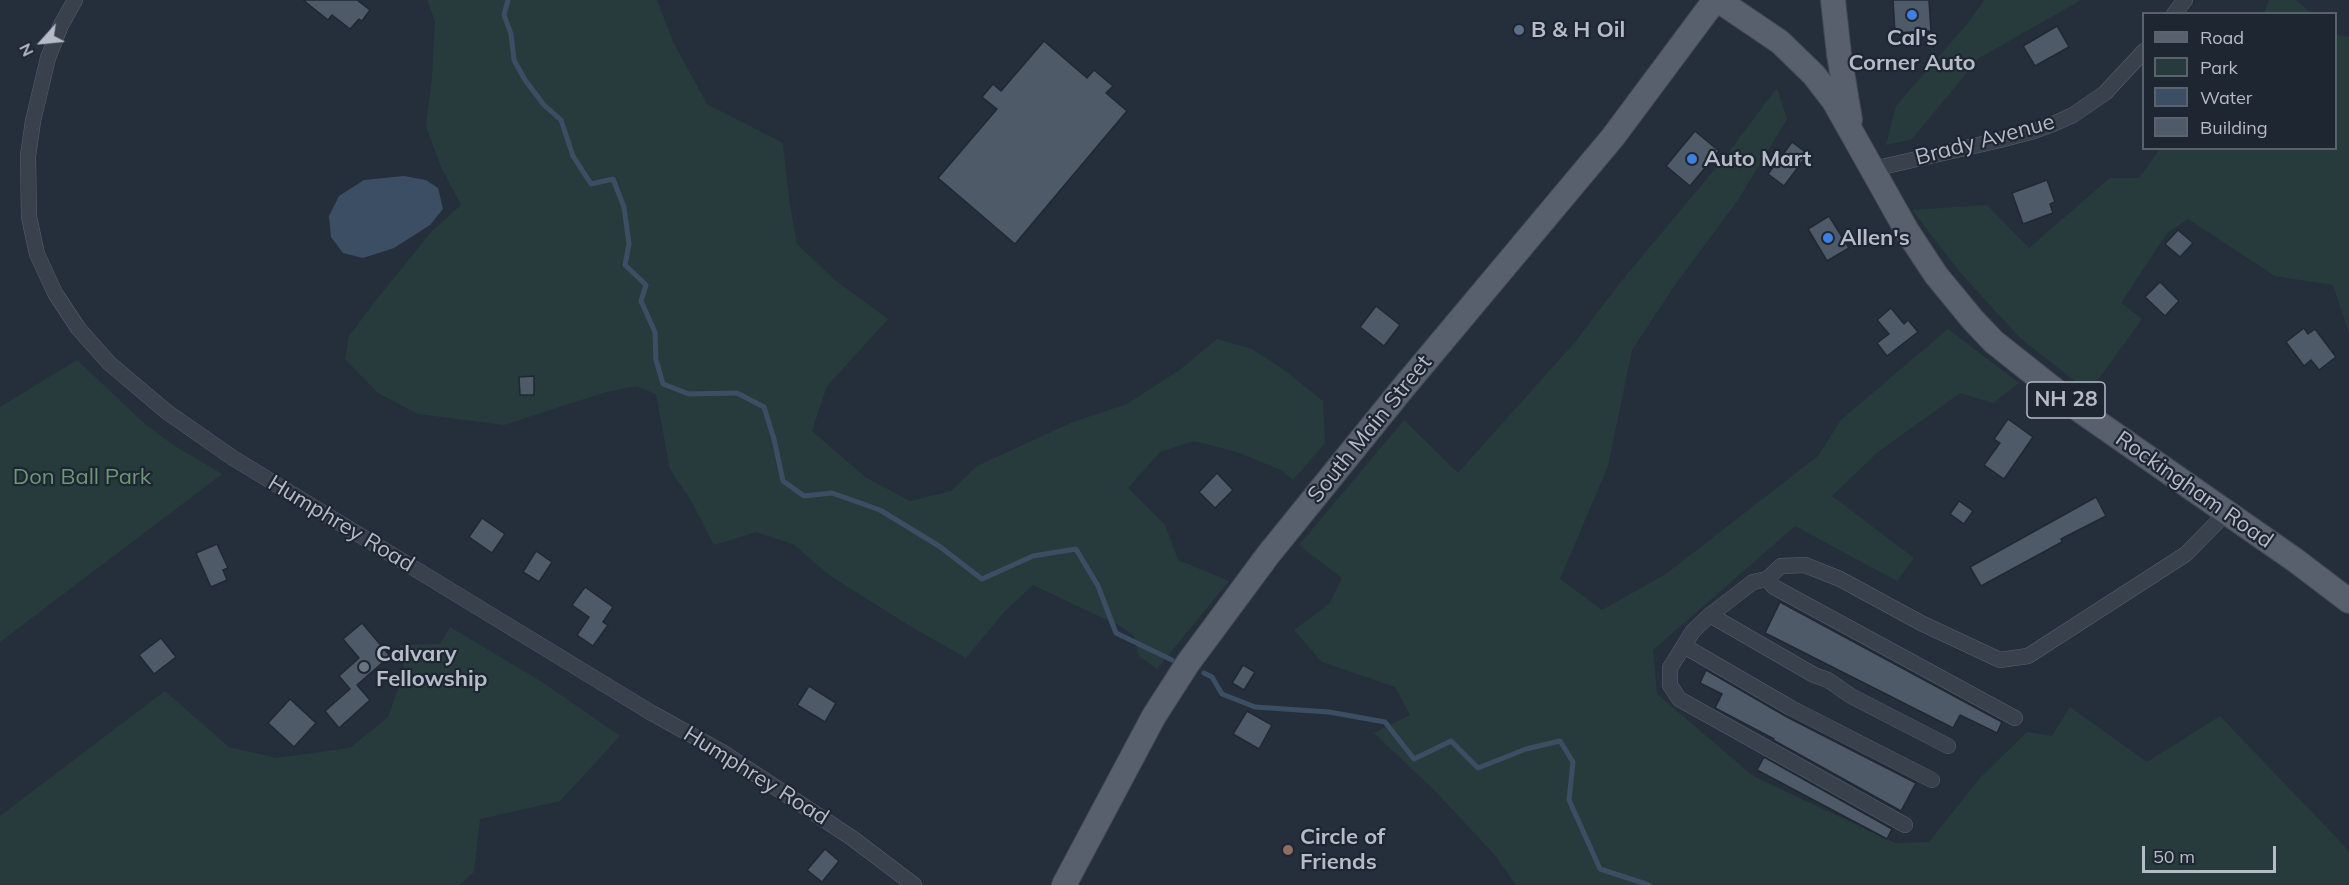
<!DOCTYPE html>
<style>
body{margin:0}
#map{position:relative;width:2349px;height:885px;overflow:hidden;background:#252f3c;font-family:Mulish,sans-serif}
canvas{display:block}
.legend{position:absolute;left:2142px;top:12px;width:195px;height:138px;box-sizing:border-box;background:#1e2631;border:2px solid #5a626d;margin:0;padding:8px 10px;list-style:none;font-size:18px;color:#b5bcc7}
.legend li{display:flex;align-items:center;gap:12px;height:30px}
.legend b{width:30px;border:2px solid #5a626d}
.north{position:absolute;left:12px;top:12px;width:60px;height:60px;-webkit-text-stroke:4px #1e2631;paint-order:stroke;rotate:243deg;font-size:16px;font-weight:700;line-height:24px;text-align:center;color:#b5bcc7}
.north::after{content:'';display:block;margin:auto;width:21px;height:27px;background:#b5bcc7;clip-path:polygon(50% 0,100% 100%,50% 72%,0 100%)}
.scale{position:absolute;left:2142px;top:846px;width:134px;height:27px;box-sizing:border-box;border:3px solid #b5bcc7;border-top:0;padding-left:8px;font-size:18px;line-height:21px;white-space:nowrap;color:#b5bcc7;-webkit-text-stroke:4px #1e2631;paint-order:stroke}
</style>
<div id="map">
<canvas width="2349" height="885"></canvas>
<ul class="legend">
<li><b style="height:8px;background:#57606c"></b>Road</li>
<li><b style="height:16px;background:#273b3d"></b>Park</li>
<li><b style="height:16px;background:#3c4e64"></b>Water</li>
<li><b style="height:16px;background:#4e5a67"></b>Building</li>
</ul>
<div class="north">N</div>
<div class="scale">50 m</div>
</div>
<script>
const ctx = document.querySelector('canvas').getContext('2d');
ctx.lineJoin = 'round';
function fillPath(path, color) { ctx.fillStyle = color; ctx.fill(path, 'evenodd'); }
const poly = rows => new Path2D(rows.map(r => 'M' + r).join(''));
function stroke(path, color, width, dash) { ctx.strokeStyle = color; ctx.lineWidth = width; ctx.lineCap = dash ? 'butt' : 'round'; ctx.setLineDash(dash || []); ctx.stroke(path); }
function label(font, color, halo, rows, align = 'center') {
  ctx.font = font + ' Mulish,sans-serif'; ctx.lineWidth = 4.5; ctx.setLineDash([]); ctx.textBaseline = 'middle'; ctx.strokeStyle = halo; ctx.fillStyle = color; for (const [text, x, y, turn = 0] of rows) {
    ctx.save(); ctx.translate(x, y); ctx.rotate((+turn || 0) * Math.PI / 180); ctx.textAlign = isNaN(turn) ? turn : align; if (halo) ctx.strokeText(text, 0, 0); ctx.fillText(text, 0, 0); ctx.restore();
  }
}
fillPath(poly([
 [427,0,657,0,673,42,707,104,783,143,789,200,797,244,836,281,888,319,827,386,812,431,865,477,910,501,951,491,977,466,1073,422,1127,404,1181,369,1217,339,1252,349,1284,370,1323,401,1325,443,1293,480,1281,470,1237,452,1194,441,1160,452,1128,488,1165,525,1178,560,1229,581,1157,669,1139,656,1134,636,1120,626,1033,585,1004,612,966,658,910,626,829,575,793,544,756,532,714,545,693,504,670,469,656,394,636,386,606,392,504,425,418,414,378,393,345,359,349,336,377,299,432,231,461,205,441,167,426,126,432,78,435,21],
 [1984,0,2081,0,1979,58,1912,139,1886,145,1896,106,1968,23],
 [2269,0,2296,0,2311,13,2264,13],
 [2336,35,2349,37,2349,332,2333,285,2275,276,2188,219,2167,233,2121,303,2142,319,2089,392,2020,338,1959,271,1912,210,1987,205,2029,248,2110,178,2139,178,2160,149,2336,148],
 [1777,88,1787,119,1738,200,1677,282,1632,350,1608,466,1560,579,1602,610,1666,574,1818,456,1841,420,1948,329,2019,383,1993,403,1960,393,1878,452,1832,496,1914,558,1897,581,1795,526,1653,650,1657,694,1753,776,1895,843,1929,842,1980,778,2027,732,2052,736,2070,707,2147,762,2220,716,2349,851,2349,885,1516,885,1494,854,1434,790,1374,733,1410,715,1395,687,1322,662,1294,630,1329,604,1342,578,1299,545,1404,420,1458,473,1576,341,1619,284,1726,156],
 [77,360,145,424,173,445,222,474,0,642,0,407],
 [450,627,542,682,620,736,560,801,480,819,474,872,459,885,0,885,0,816,165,691,229,747,276,758,350,748,388,717,405,670,400,645,440,644]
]), '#273b3d');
fillPath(poly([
 [404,176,426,180,438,188,443,209,430,225,394,248,363,258,343,253,331,237,329,216,339,196,364,180]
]), '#3c4e64');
stroke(poly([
 [508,0,504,15,511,34,514,60,525,80,544,105,561,120,573,156,591,184,613,179,624,207,629,244,625,265,646,285,641,301,655,332,656,360,663,384,689,394,737,393,764,407,774,439,783,481,804,496,832,493,880,510,939,546,982,579,1033,556,1076,549,1098,586,1116,633,1172,660],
 [1204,673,1212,677,1222,694,1255,707,1329,712,1385,722,1414,759,1451,741,1478,768,1526,749,1560,741,1573,762,1569,800,1600,869,1649,885]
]), '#3c4e64', 5);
const building = poly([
 [303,0,357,0,370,10,362,21,359,19,350,29,332,15,328,20,303,0],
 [1893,0,1929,0,1931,31,1895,33,1893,0],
 [2057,26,2069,47,2035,66,2023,46,2057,26],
 [1044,41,1087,78,1094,70,1113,86,1106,93,1127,111,1015,244,938,178,997,109,982,97,993,84,1001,91,1044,41],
 [1695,131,1719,151,1690,186,1666,166,1695,131],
 [1792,142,1808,154,1784,186,1768,174,1792,142],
 [2047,180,2055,202,2050,204,2053,213,2023,224,2012,193,2047,180],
 [1829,216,1849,248,1827,261,1808,229,1829,216],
 [2178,230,2193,243,2180,257,2165,244,2178,230],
 [2160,282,2179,301,2165,316,2145,297,2160,282],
 [1376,306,1400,325,1384,346,1360,327,1376,306],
 [1891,308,1904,324,1908,320,1918,332,1887,356,1877,343,1889,334,1877,320,1891,308],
 [2304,328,2308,334,2315,329,2336,357,2319,370,2311,360,2304,366,2286,342,2304,328],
 [534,376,534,395,520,395,519,377,534,376],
 [2008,419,2033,437,2004,479,1984,465,2000,443,1994,439,2008,419],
 [1217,473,1233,490,1215,508,1199,492,1217,473],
 [2096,497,2106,516,2061,539,2062,542,1981,586,1970,567,2096,497],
 [1959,501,1973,511,1964,524,1950,514,1959,501],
 [482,518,505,534,492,553,469,537,482,518],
 [217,544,228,568,223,570,227,580,211,587,196,553,217,544],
 [536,551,552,562,539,582,523,572,536,551],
 [585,587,613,607,603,622,608,625,593,646,577,635,589,617,572,605,585,587],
 [1780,602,2002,722,1997,733,1960,715,1953,728,1765,633,1780,602],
 [362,623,390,656,357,685,370,700,339,728,325,711,350,689,339,676,359,658,343,639,362,623],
 [161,638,176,657,154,674,139,655,161,638],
 [1243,665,1255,672,1244,690,1232,683,1243,665],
 [1706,670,1787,717,1916,783,1901,811,1773,740,1774,739,1715,708,1722,694,1700,683,1706,670],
 [809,686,836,703,825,722,797,705,809,686],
 [290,699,316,723,294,747,268,723,290,699],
 [1247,711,1272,725,1259,749,1233,734,1247,711],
 [1764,757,1892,829,1887,839,1757,770,1764,757],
 [825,849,839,861,822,882,807,870,825,849]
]);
fillPath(building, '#4e5a67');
stroke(building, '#202833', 1.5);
const minor = poly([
 [75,0,61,25,48,58,33,121,28,156,29,217,37,254,55,293,78,328,109,363,167,412,233,458,650,712,722,752,852,838,914,885],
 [2174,14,2185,0],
 [1873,169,2000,140,2034,131,2053,124,2073,115,2105,93,2144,51],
 [1767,579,1774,587,2015,718],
 [1710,615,1814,675,1828,680,1851,696,1948,746],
 [1684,646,1791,708,1932,780],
 [1905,825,1679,699,1670,685,1670,668,1693,631,1710,615,1753,582,1767,579,1781,566,1805,565,1840,579,1921,623,2000,660,2028,656,2186,554,2227,512]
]);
const primary = poly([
 [1718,0,1780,42,1814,75,1834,101,1907,231,1936,275,1973,320,1994,342,2081,411,2295,560,2349,601],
 [1833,0,1839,54,1850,120],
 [1064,885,1154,716,1188,663,1268,555,1403,388,1613,137,1715,0]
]);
stroke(minor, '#575f6a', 16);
stroke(primary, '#424a55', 26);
stroke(minor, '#39414c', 15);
stroke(primary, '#57606c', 24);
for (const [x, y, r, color] of [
 [1912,15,6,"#3f7fe0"],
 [1519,30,6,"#5c6f8a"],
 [1692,159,6,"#3f7fe0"],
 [1828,238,6,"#3f7fe0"],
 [364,667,6,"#6b7280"],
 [1288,850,6,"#8d6e63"]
]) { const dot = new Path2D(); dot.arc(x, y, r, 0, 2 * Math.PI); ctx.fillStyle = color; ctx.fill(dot); stroke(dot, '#1e2631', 2); }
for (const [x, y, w] of [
 [2066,400,78]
]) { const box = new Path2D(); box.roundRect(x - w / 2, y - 18, w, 36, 4.5); ctx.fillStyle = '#1e2631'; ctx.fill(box); stroke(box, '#b5bcc7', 1.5); }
label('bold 21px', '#b5bcc7', null, [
 ["NH 28",2066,400]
]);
label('bold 22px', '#b5bcc7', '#1e2631', [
 ["B & H Oil",1531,30],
 ["Cal's",1912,38,"center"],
 ["Corner Auto",1912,63,"center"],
 ["Auto Mart",1704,159],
 ["Allen's",1840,238],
 ["Calvary",376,654],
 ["Fellowship",376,679],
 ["Circle of",1300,837],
 ["Friends",1300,862]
], 'left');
label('22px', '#b5bcc7', '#1e2631', [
 ["Brady Avenue",1985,140,-15],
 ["South Main Street",1370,429,-51],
 ["Rockingham Road",2194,490,35],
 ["Humphrey Road",341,524,31],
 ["Humphrey Road",756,776,32]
]);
label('22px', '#6d9775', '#1e2631', [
 ["Don Ball Park",82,477]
]);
</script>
